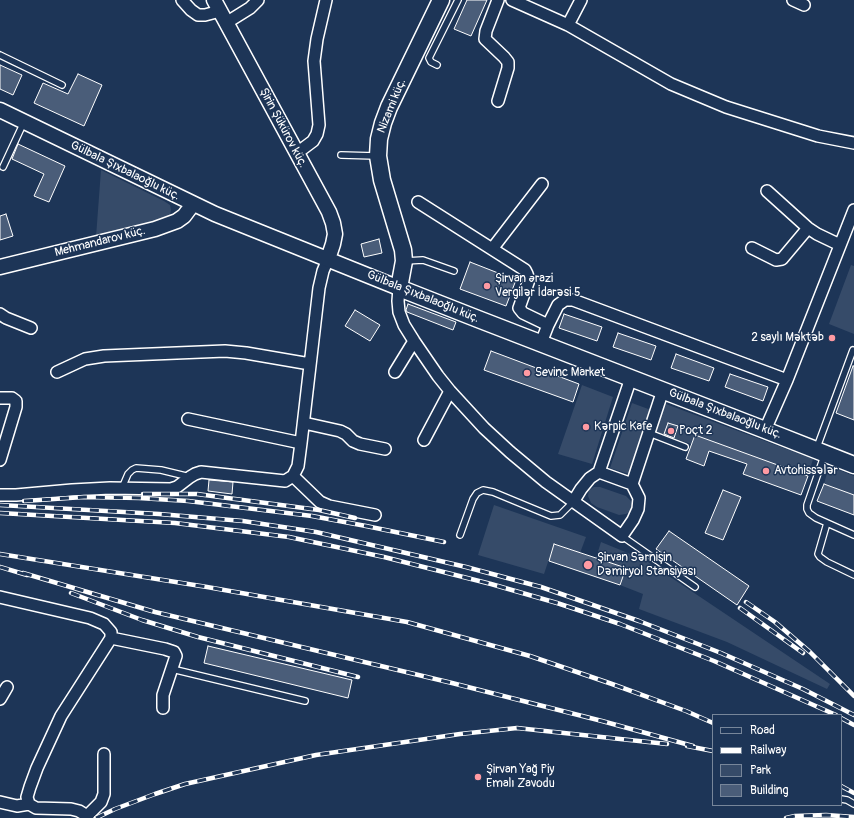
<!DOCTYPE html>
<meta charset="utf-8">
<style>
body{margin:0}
#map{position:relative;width:854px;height:818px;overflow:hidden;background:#1d3557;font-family:Pangolin,sans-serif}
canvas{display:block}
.legend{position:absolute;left:712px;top:714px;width:130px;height:92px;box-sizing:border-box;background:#1d3557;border:1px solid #77869a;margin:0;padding:5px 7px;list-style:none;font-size:12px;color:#fff}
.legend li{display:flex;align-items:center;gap:8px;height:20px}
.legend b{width:20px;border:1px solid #77869a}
</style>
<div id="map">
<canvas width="854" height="818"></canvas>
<ul class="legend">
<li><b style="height:5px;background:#1d3557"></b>Road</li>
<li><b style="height:5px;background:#fff"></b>Railway</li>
<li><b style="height:11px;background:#364b69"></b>Park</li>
<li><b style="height:11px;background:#4a5d79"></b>Building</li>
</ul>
</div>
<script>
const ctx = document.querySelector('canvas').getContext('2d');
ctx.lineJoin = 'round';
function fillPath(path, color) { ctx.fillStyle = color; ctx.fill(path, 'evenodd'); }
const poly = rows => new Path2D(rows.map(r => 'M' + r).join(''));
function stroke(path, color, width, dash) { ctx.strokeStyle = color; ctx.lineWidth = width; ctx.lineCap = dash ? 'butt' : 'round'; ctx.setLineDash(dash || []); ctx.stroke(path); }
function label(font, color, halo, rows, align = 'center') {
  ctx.font = font + ' Pangolin,sans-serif'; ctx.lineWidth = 3; ctx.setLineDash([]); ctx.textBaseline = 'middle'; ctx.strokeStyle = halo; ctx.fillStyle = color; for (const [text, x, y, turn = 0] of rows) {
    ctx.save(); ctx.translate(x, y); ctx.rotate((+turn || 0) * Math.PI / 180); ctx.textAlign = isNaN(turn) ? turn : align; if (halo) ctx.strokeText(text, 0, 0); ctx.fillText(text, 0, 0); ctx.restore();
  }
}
fillPath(poly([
 [101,170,164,201,170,205,171,210,170,215,164,219,96,237],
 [851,265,854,266,854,334,829,324],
 [582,385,613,397,592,464,558,454],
 [632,403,651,410,629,474,610,468],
 [666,404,813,459,808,476,695,435,691,444,655,432],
 [829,466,854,476,854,495,824,484],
 [594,487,600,487,626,496,631,501,632,506,630,512,626,514,619,515,597,507,591,503,588,496,589,490],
 [494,505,586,537,580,553,554,544,544,574,478,555],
 [601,542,645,560,830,684,827,689,727,642,639,609,643,594,620,585,626,568,596,558]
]), '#364b69');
const building = poly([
 [467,0,487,0,471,36,454,29,467,0],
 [0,65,22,75,13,95,0,89,0,65],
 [78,74,102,85,84,126,34,103,43,83,68,94,78,74],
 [18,144,65,166,49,202,34,196,44,174,12,159,18,144],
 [6,214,13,236,0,240,0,216,6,214],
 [379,239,382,253,364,257,361,244,379,239],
 [470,262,516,280,506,306,460,289,470,262],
 [408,304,456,322,453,330,407,312,406,310,408,304],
 [355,310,380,325,370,341,345,326,355,310],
 [564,314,602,327,597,341,559,328,564,314],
 [618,333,656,346,651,360,613,347,618,333],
 [491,351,579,384,573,402,484,370,491,351],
 [676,354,714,368,709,381,671,368,676,354],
 [853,366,854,366,854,420,836,413,853,366],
 [730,374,768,387,763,401,725,387,730,374],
 [668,423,678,426,674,438,664,434,668,423],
 [695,435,808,476,801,495,743,474,747,464,709,451,704,466,686,459,695,435],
 [209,480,233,482,232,494,208,491,209,480],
 [824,484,854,495,854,515,817,501,824,484],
 [723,490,741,497,723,540,705,533,723,490],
 [669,531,749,586,737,605,656,549,669,531],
 [554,544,626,568,620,585,549,561,554,544],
 [208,646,352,680,348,698,204,663,208,646]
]);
fillPath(building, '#4a5d79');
stroke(building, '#fff', 1);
const service = poly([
 [0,55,62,85],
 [437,65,431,62,429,58,458,0],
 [341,155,376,156],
 [3,167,24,122],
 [405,261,423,260,454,271],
 [649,433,685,447],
 [816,450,853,350],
 [824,456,807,505,807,509,809,513,816,518,854,535],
 [122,488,128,474,132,470,136,468,161,470,190,477],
 [827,523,818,554,820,557,827,562,854,575],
 [460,535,473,499,477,493,483,490,493,492,551,516,560,515,573,502],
 [622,536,695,587],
 [172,669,305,701],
 [841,799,847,800,854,804]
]);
const minor = poly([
 [182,0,191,10,198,15,205,15,220,11],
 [498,0,486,31,485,39,504,57,508,62,508,68,498,101],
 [512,0,568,25,671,84,726,107,818,136,854,143],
 [793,0,804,5],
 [226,23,250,8,258,0],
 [568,25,581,0],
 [297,153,313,141,317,134,319,125,314,61,317,39,326,0],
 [767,191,808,228,817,234,840,245],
 [418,202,525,270,527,274,529,280,519,308,523,313,548,325],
 [752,248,776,260,782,259,808,228],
 [492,249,542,184],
 [399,288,398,301,399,312,404,325,414,341,438,376,450,391,484,428,510,452,546,482,622,536,633,520,638,509,639,498,632,484,663,390],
 [0,314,6,318,31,328],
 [541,343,548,325,558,305,565,300,573,300,787,380],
 [57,372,85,359,104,356,225,351,246,353,310,364],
 [395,372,414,341],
 [0,398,12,398,16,401,16,407,0,460],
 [188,419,301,443],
 [304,423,340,431,346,434,353,441,360,444,385,449],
 [765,430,787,380,854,210],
 [424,440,450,391],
 [599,472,632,484],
 [293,476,320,502,329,506,375,515],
 [0,495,16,495,72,490,110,488,171,489,177,487,190,477,195,474,201,472,285,481,293,476,298,466,301,443,319,288,323,271,328,259],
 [573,502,581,489,590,478,599,472,631,378],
 [0,597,90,618,104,624,111,632,111,638,61,716,37,768,30,787,27,797,29,804,36,808,71,809,79,811,87,816,88,818],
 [111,638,165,649,174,652,176,656,163,695,163,708],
 [0,699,7,687],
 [0,802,17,806,29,804],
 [87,816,101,802,104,794,104,754]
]);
const tertiary = poly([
 [214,0,329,212,333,223,335,234,333,244,328,259],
 [0,110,215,214,399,288],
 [0,267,155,229,177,221,184,216,193,204]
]);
const secondary = poly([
 [441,0,389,107,383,123,379,139,378,156,382,180,403,250,404,261,399,288,478,319,765,430,854,465]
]);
stroke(service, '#fff', 8);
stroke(minor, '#fff', 14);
stroke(tertiary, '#fff', 17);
stroke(secondary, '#fff', 19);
stroke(service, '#1d3557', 5.5);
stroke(minor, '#1d3557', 11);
stroke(tertiary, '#1d3557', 14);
stroke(secondary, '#1d3557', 16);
const rail = poly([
 [143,494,197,494,319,510,355,518],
 [24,501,84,497,139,498,188,501,312,516,366,526,444,542],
 [0,505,159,514,243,521,316,532,466,567,541,587,639,621,721,653,803,689,854,715],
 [0,513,175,523,289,537,384,557,491,584,557,603,620,624,714,661,836,715],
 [0,554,207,587,407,622,530,656,612,684,686,711,713,723],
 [0,567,27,575],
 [23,573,155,612,452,683,602,721,693,746],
 [71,593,142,620,198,637,358,677],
 [746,602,775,622,810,652,854,696],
 [740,608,803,653],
 [841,718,854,725],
 [687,746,713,751],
 [841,786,854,793],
 [96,818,115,809,155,794,185,784,316,755,460,734,517,728,667,744],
 [786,818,795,816,826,815,854,817]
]);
stroke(rail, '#fff', 4.5);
stroke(rail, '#1d3557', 3, [9]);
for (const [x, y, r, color] of [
 [487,286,4,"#ff9aa2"],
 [832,338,4,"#ff9aa2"],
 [527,373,4,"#ff9aa2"],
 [586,427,4,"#ff9aa2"],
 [671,431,4,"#ff9aa2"],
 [766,471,4,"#ff9aa2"],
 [588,565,5,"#ff9aa2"],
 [478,777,4,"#ff9aa2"]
]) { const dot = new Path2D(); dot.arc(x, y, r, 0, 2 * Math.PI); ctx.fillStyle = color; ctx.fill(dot); stroke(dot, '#1d3557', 1.5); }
label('12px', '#fff', '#1d3557', [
 ["Nizami küç.",392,106,-68],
 ["Şirin Şükürov küç.",283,128,62],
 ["Gülbala Şıxbalaoğlu küç.",125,171,26],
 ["Mehmandarov küç.",100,242,-14],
 ["Gülbala Şıxbalaoğlu küç.",423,297,22],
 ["Gülbala Şıxbalaoğlu küç.",725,414,21]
]);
label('12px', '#fff', '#1d3557', [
 ["Şirvan Ərazi",495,279],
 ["Vergilər İdarəsi 5",495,293],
 ["2 saylı Məktəb",824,338,"right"],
 ["Sevinc Market",535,373],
 ["Kərpic Kafe",594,427],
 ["Poçt 2",679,431],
 ["Avtohissələr",774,471],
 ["Şirvan Sərnişin",597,558],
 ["Dəmiryol Stansiyası",597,572],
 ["Şirvan Yağ Piy",486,770],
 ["Emalı Zavodu",486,784]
], 'left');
</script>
